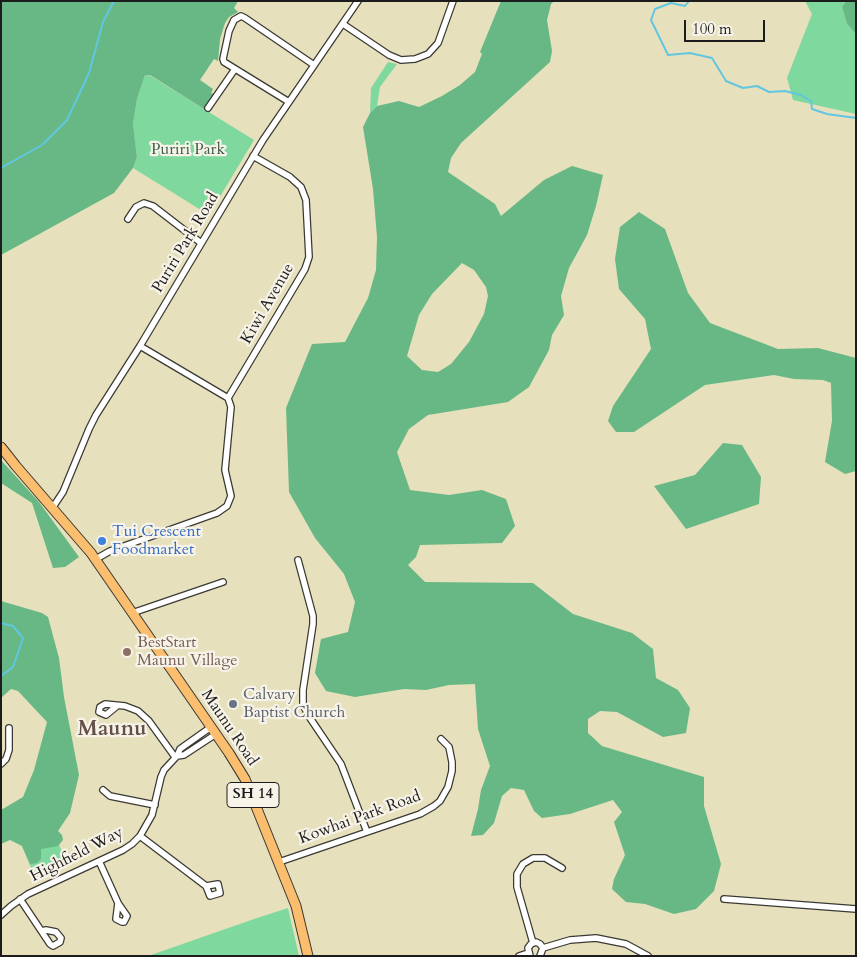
<!DOCTYPE html>
<style>
body{margin:0}
#map{position:relative;width:857px;height:957px;overflow:hidden;background:#e7e0bc;font-family:Cardo,serif}
canvas{display:block}
.frame{position:absolute;inset:0;border:2px solid #1c1c1c;pointer-events:none}
.scale{position:absolute;left:684px;top:20px;width:81px;height:22px;box-sizing:border-box;border:2px solid #1c1c1c;border-top:0;padding-left:6px;font-size:15px;line-height:18px;white-space:nowrap;color:#1c1c1c;-webkit-text-stroke:4px #f7f3e8;paint-order:stroke}
</style>
<div id="map">
<canvas width="857" height="957"></canvas>
<div class="frame"></div>
<div class="scale">100 m</div>
</div>
<script>
const ctx = document.querySelector('canvas').getContext('2d');
ctx.lineJoin = 'round';
function fillPath(path, color) { ctx.fillStyle = color; ctx.fill(path, 'evenodd'); }
const poly = rows => new Path2D(rows.map(r => 'M' + r).join(''));
function stroke(path, color, width, dash) { ctx.strokeStyle = color; ctx.lineWidth = width; ctx.lineCap = dash ? 'butt' : 'round'; ctx.setLineDash(dash || []); ctx.stroke(path); }
function label(font, color, halo, rows, align = 'center') {
  ctx.font = font + ' Cardo,serif'; ctx.lineWidth = 4.5; ctx.setLineDash([]); ctx.textBaseline = 'middle'; ctx.strokeStyle = halo; ctx.fillStyle = color; for (const [text, x, y, turn = 0] of rows) {
    ctx.save(); ctx.translate(x, y); ctx.rotate((+turn || 0) * Math.PI / 180); ctx.textAlign = isNaN(turn) ? turn : align; if (halo) ctx.strokeText(text, 0, 0); ctx.fillText(text, 0, 0); ctx.restore();
  }
}
fillPath(poly([
 [805,1,846,1,842,7,847,24,856,34,856,114,793,100,787,78,812,14],
 [388,62,397,64,380,87,377,106,370,113,371,88],
 [145,75,149,75,254,140,209,215,133,168,137,157,133,124,137,99],
 [54,833,68,866,36,880,22,846],
 [288,908,299,956,148,956,257,918]
]), '#7fd89d');
fillPath(poly([
 [1,1,238,1,234,8,238,12,229,17,225,23,220,39,218,61,214,59,200,80,213,89,211,93,214,94,204,109,150,75,145,75,137,99,133,124,137,157,133,168,114,193,1,255],
 [501,1,554,1,551,4,547,20,552,51,550,62,461,143,451,158,448,172,495,204,501,216,544,180,572,166,603,175,596,206,587,235,569,268,561,296,564,315,552,335,549,350,529,387,508,402,428,415,409,429,397,452,410,490,449,495,482,490,506,499,515,526,502,543,420,545,416,557,408,565,425,582,533,583,573,614,632,633,653,649,656,678,678,690,690,708,686,733,663,737,617,712,600,711,588,719,588,733,602,746,704,777,704,806,721,864,714,891,696,909,674,914,645,904,626,902,612,889,614,879,625,855,614,822,622,812,613,800,570,814,542,818,534,811,524,790,511,788,502,796,494,823,483,835,471,836,478,809,481,790,490,766,478,729,475,684,449,685,426,690,404,689,355,697,326,691,315,673,321,639,348,632,355,602,344,574,315,538,289,492,286,408,312,344,345,342,368,298,376,270,377,237,373,189,363,127,370,113,377,106,399,101,419,107,442,96,460,85,475,72,482,54,480,52],
 [462,263,474,270,486,287,488,296,484,314,469,342,451,364,438,372,422,370,407,356,419,315,432,294],
 [846,1,856,1,856,34,847,24,842,7],
 [639,212,665,229,688,293,710,323,778,349,818,348,856,358,856,471,845,474,825,462,832,421,831,383,823,380,794,379,774,375,705,385,634,432,616,432,608,421,613,406,651,349,645,319,619,289,615,259,620,227],
 [723,443,742,445,761,477,759,504,686,529,654,486,695,475],
 [1,460,39,502,79,557,65,567,53,568,32,503,1,483],
 [1,601,42,613,48,617,59,658,64,697,79,775,70,813,58,831,62,835,63,840,58,846,41,849,41,859,37,863,30,864,22,846,10,840,1,844,1,810,23,797,34,770,47,722,18,691,11,689,1,698]
]), '#67b884');
stroke(poly([
 [689,1,685,6,671,3,655,9,651,20,668,55,690,53,712,58,726,81,743,88,757,86,769,92,785,91,801,95,811,101,812,109,827,114,856,118],
 [1,168,42,145,67,120,89,73,103,22,114,1],
 [1,623,13,626,23,638,13,667,1,676]
]), '#62c6e0', 2);
const minor = poly([
 [343,24,389,55,401,60,415,59,428,54,438,43,453,1],
 [289,102,224,62,223,59,229,31,234,20,241,16,245,18,314,65],
 [208,108,235,69],
 [128,219,136,207,144,203,153,206,201,243],
 [228,398,305,269,309,257,306,200,301,187,290,177,253,156],
 [53,507,63,492,89,429,96,415,140,346,263,140,358,1],
 [96,559,110,551,217,513,227,506,231,496,225,470,231,407,228,398,140,346],
 [298,560,313,616,313,624,303,690,303,704,308,715,341,764,367,832],
 [132,613,223,582],
 [117,706,106,715,99,712,100,707,105,704,125,706,138,711,149,721,175,757],
 [177,756,184,755,216,734],
 [1,764,6,759,9,750,9,728],
 [103,790,110,796,155,805],
 [140,836,206,886,210,896,220,893,218,884,206,886],
 [99,861,118,903,116,919,122,922,124,922,127,916,118,903],
 [279,862,420,814,434,806,440,801,448,787,452,771,452,762,449,747,441,739],
 [20,899,50,944,53,946,60,942,61,938,56,932,46,930,42,931],
 [724,899,856,909],
 [1,915,11,906,28,894,123,850,132,844,140,836,152,815,161,777,164,770,177,756,180,749,211,727],
 [533,943,517,887,517,874,523,864,533,858,545,858,562,868],
 [543,948,570,940,596,938,626,944,648,956],
 [519,956,528,953],
 [530,956,528,948,531,944,536,942,540,944,543,948,540,956]
]);
const primary = poly([
 [1,447,16,466,91,553,229,753,245,779,296,906,308,956]
]);
stroke(minor, '#3a3934', 8);
stroke(primary, '#3a3934', 11);
stroke(minor, '#fff', 5.5);
stroke(primary, '#fbbd6e', 9);
for (const [x, y, r, color] of [
 [102,541,5,"#3f7fe0"],
 [127,652,5,"#8d6e63"],
 [233,704,5,"#6b7280"]
]) { const dot = new Path2D(); dot.arc(x, y, r, 0, 2 * Math.PI); ctx.fillStyle = color; ctx.fill(dot); stroke(dot, '#f7f3e8', 2); }
for (const [x, y, w] of [
 [253,795,52]
]) { const box = new Path2D(); box.roundRect(x - w / 2, y - 12.5, w, 25, 4); ctx.fillStyle = '#f7f3e8'; ctx.fill(box); stroke(box, '#1c1c1c', 1); }
label('bold 15px', '#1c1c1c', null, [
 ["SH 14",253,795]
]);
label('16px', '#3f5e49', '#f7f3e8', [
 ["Puriri Park",188,150]
]);
label('16px', '#1c1c1c', '#f7f3e8', [
 ["Puriri Park Road",186,243,-59],
 ["Kiwi Avenue",268,304,-60],
 ["Maunu Road",229,728,56],
 ["Kowhai Park Road",360,818,-20],
 ["Highfield Way",77,855,-27]
]);
label('16px', '#366cbe', '#f7f3e8', [
 ["Tui Crescent",112,532],
 ["Foodmarket",112,550]
], 'left');
label('16px', '#785e54', '#f7f3e8', [
 ["BestStart",137,643],
 ["Maunu Village",137,661]
], 'left');
label('16px', '#5b616d', '#f7f3e8', [
 ["Calvary",243,695],
 ["Baptist Church",243,713]
], 'left');
label('bold 21px', '#644e48', '#f7f3e8', [
 ["Maunu",112,730]
]);
</script>
